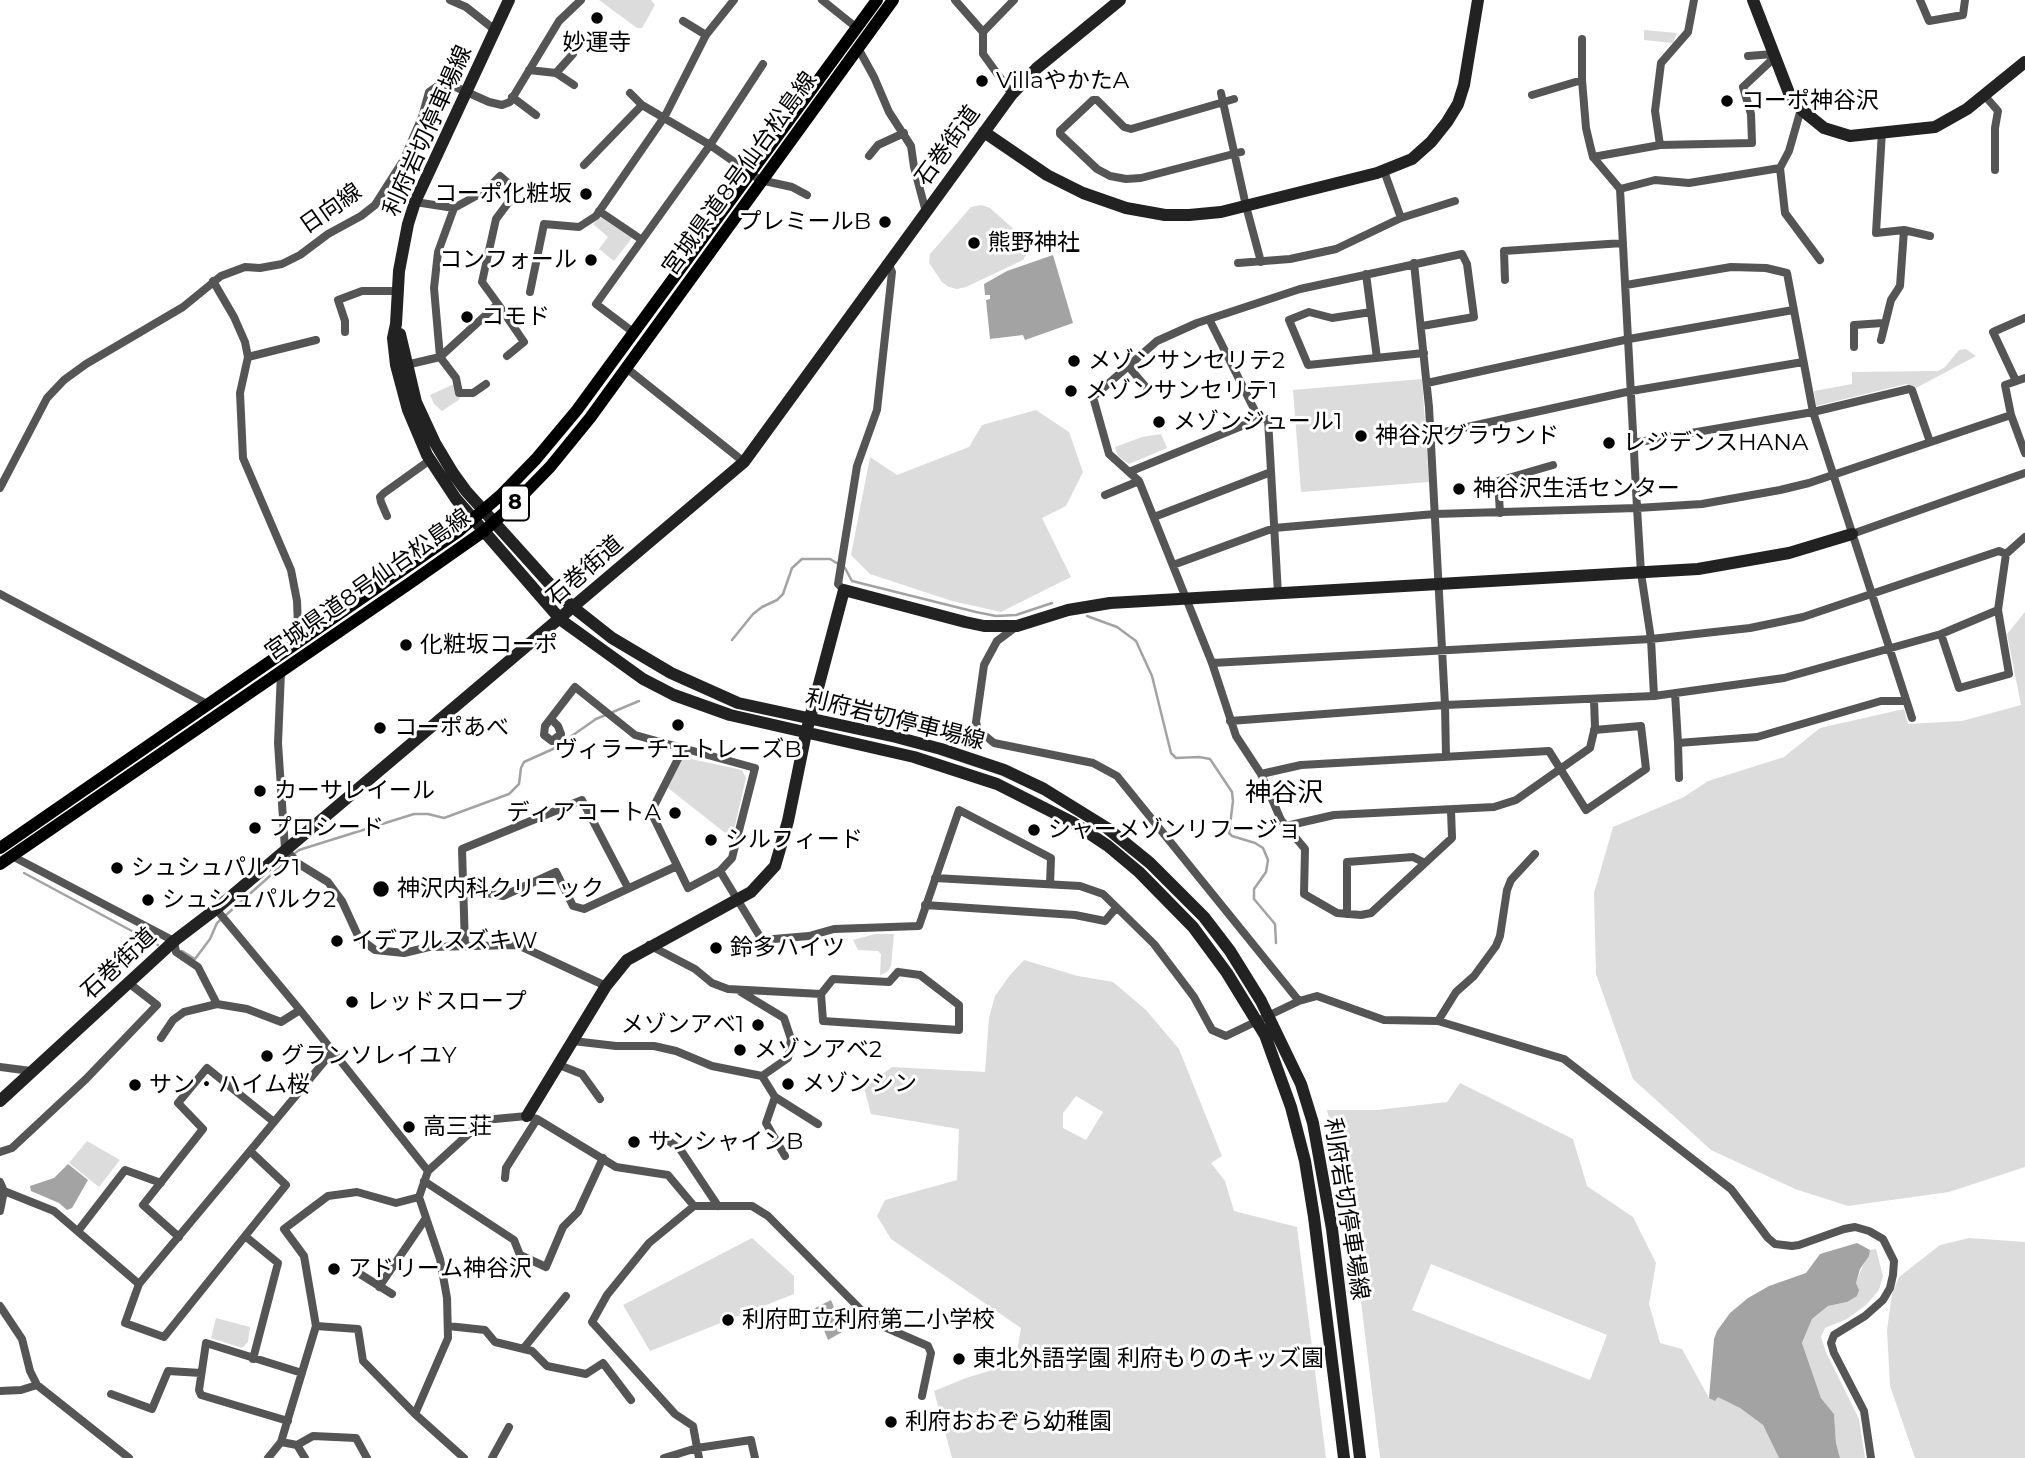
<!DOCTYPE html>
<meta charset="utf-8">
<style>
body{margin:0}
canvas{display:block;background:#fff}
</style>
<canvas width="2025" height="1458"></canvas>
<script>
const ctx = document.querySelector('canvas').getContext('2d');
ctx.lineJoin = 'round';
function fillPath(path, color) { ctx.fillStyle = color; ctx.fill(path, 'evenodd'); }
const poly = rows => new Path2D(rows.map(r => 'M' + r).join(''));
function stroke(path, color, width, dash) { ctx.strokeStyle = color; ctx.lineWidth = width; ctx.lineCap = dash ? 'butt' : 'round'; ctx.setLineDash(dash || []); ctx.stroke(path); }
function label(font, color, halo, rows, align = 'center') {
  ctx.font = font + ' Montserrat,"Noto Sans JP",sans-serif'; ctx.lineWidth = 6; ctx.setLineDash([]); ctx.textBaseline = 'middle'; ctx.strokeStyle = halo; ctx.fillStyle = color; for (const [text, x, y, turn = 0] of rows) {
    ctx.save(); ctx.translate(x, y); ctx.rotate((+turn || 0) * Math.PI / 180); ctx.textAlign = isNaN(turn) ? turn : align; if (halo) ctx.strokeText(text, 0, 0); ctx.fillText(text, 0, 0); ctx.restore();
  }
}
fillPath(poly([
 [599,0,651,0,655,5,642,28,637,28],
 [1644,30,1677,33,1673,43,1644,40],
 [981,205,990,208,1018,233,1026,246,1026,255,1023,260,966,287,957,289,949,287,942,282,929,263,930,254,971,207],
 [600,217,632,238,614,261,599,249,608,237,593,224],
 [1966,349,1976,356,1916,388,1906,384,1816,406,1814,391,1852,384,1852,372,1938,371,1945,367,1959,350],
 [1422,379,1429,482,1301,492,1293,390],
 [454,384,460,399,442,411,434,404,430,395],
 [1036,410,1069,432,1083,472,1066,506,1042,518,1071,577,1001,612,952,601,870,574,851,555,870,457,897,475,969,447,982,425],
 [1161,434,1167,448,1129,464,1118,456,1115,447,1142,437],
 [2025,612,2025,1167,1949,1192,1848,1206,1795,1189,1711,1150,1633,1079,1596,974,1594,893,1613,827,1684,797,1708,781,1784,757,1820,728,1904,709,1908,724,1962,721,2021,705,2007,634],
 [682,757,742,770,746,778,733,834,724,832,668,788],
 [875,934,894,934,891,966,887,972,880,975,881,954,878,951,858,950,853,940],
 [1024,960,1078,976,1113,982,1146,1010,1179,1049,1222,1156,1211,1163,1225,1181,1234,1211,1297,1227,1326,1458,952,1458,934,1391,966,1378,1015,1363,1021,1328,891,1239,877,1216,885,1200,957,1180,959,1129,871,1114,864,1088,892,1067,985,1072,989,1018,995,996,1010,975],
 [1076,1096,1103,1112,1086,1140,1063,1128,1063,1113],
 [1460,1083,1573,1139,1587,1186,1633,1217,1656,1263,1649,1304,1660,1343,1682,1349,1709,1398,1718,1396,1740,1408,1763,1425,1779,1458,1380,1458,1349,1203,1327,1110,1377,1110,1447,1102],
 [1431,1264,1607,1335,1590,1380,1412,1310],
 [87,1141,120,1160,99,1187,69,1163],
 [752,1238,794,1276,794,1294,650,1351,623,1305],
 [1969,1238,2025,1242,2025,1458,1915,1458,1890,1386,1887,1330,1892,1294,1899,1277,1940,1245],
 [1876,1249,1883,1276,1879,1290,1866,1305,1847,1319,1825,1328,1821,1337,1826,1352,1859,1419,1865,1458,1840,1458,1836,1443,1834,1414,1821,1398,1802,1343,1812,1319,1828,1306,1847,1302,1870,1250],
 [216,1318,250,1327,248,1342,242,1348,211,1338]
]), '#dcdcdc');
fillPath(poly([
 [1053,255,1073,323,1025,340,1023,335,990,339,986,300,990,299,990,295,985,295,984,284,1007,271],
 [68,1164,88,1180,72,1208,67,1210,59,1203,31,1191,30,1186,54,1178],
 [1857,1243,1870,1250,1869,1256,1860,1269,1856,1283,1859,1290,1857,1296,1847,1302,1828,1306,1812,1319,1802,1343,1821,1398,1834,1414,1836,1443,1840,1458,1779,1458,1763,1425,1740,1408,1718,1397,1715,1401,1709,1398,1714,1339,1717,1331,1730,1313,1748,1298,1769,1286,1806,1273,1820,1254],
 [831,1300,844,1331,828,1340,815,1308]
]), '#a3a3a3');
stroke(poly([
 [1087,616,1117,627,1136,641,1152,676,1171,753,1176,758,1199,757,1210,759,1232,792,1233,801,1229,833,1232,836,1255,843,1263,848,1268,860,1266,872,1254,889,1254,899,1275,924,1276,943],
 [732,640,753,614,762,607,777,600,783,594,792,568,802,559,830,559,845,568,852,581,976,612,996,616,1016,615,1052,603],
 [294,854,299,850,414,814,428,814,444,818,509,794,519,784,521,768,524,762,553,749,596,719,639,701],
 [24,873,158,945],
 [182,951,195,959,210,939,217,923,289,859]
]), '#a3a3a3', 2.5);
stroke(poly([
 [450,0,466,7,495,30],
 [822,0,857,28],
 [955,0,983,32],
 [1920,0,1929,21,1963,15,1965,0],
 [683,21,706,35],
 [1582,39,1582,80,1586,128,1590,145,1593,157,1620,189,1637,508,1702,504,1780,490,1809,483,2011,415],
 [858,48,874,77,889,112,911,146,914,167,926,212],
 [1748,56,1773,54],
 [529,70,556,73,573,54],
 [556,73,574,85],
 [630,93,642,105,710,145,760,180,792,187,807,195],
 [1221,93,1246,206,1261,262],
 [1012,94,983,54,983,32,1014,0],
 [1532,95,1582,80],
 [1985,96,1998,111,1995,128,1995,170],
 [512,97,536,115],
 [1234,99,1131,129,1124,127,1097,100,1093,100,1060,131,1060,134,1097,169,1110,176,1126,179,1141,178,1241,152],
 [1882,131,1876,233,1904,230,1930,236],
 [1660,145,1655,111,1661,63,1688,32,1694,0],
 [869,156,878,145,904,133],
 [1593,157,1660,145,1752,143,1751,114,1743,87,1774,58],
 [584,165,642,105],
 [1780,168,1785,213,1820,260],
 [1384,171,1401,218],
 [1620,189,1655,180,1689,183,1780,168,1789,151,1801,109],
 [454,208,438,252,434,288,440,357,456,378,459,393,473,393,486,384],
 [599,211,642,240],
 [1238,263,1290,259,1336,249,1401,218,1455,201],
 [1366,274,1377,358],
 [1505,280,1504,251,1623,243],
 [213,281,234,317,245,342,248,357,240,393,243,458,291,570,297,601,298,626,305,637],
 [1626,285,1731,267,1766,268,1787,273,1813,412,1912,718],
 [530,292,544,224,579,227,596,216,665,116,706,35,734,0],
 [498,304,524,342,507,356],
 [1371,312,1332,318,1309,312,1289,320,1308,365,1424,353],
 [1422,326,1474,317,1467,264,1462,254,1300,289,1197,323,1157,341,1093,397,1109,454,1139,481,1212,663,1236,736,1261,774,1281,820,1305,849,1304,894,1337,913,1361,915,1371,913,1452,838,1451,810],
 [345,332,345,321,338,300,362,291,397,291],
 [633,332,596,304,710,145,763,64],
 [1881,340,1891,300,1900,286,1904,230],
 [1854,347,1854,325,1883,323],
 [248,357,316,340],
 [406,365,440,357,498,304,482,282,496,219,517,191,500,176,485,191,454,208,415,202],
 [1128,366,1145,386],
 [625,367,744,462],
 [2025,378,2005,385,2011,415,2025,453],
 [2016,381,1993,332,2025,318],
 [1427,383,1629,339,1793,310],
 [1259,419,1268,419,1278,594],
 [1431,435,1631,391,1803,362],
 [1633,443,1813,412,1909,389,1912,390,1930,442],
 [1129,472,1259,419,1209,319],
 [0,488,47,398,64,380,86,364,183,307,221,276,245,267,260,268,282,264,300,255,328,234,361,216,375,205,403,161,422,117,429,92,439,85,451,85,489,102,502,105,510,102,559,21,581,0],
 [1105,495,1139,481],
 [1500,513,1498,481,1553,465],
 [387,516,381,502,380,497,384,493,430,460],
 [1154,517,1271,472],
 [1852,534,2025,473],
 [1173,565,1274,528,1435,514,1637,508,1641,573,1651,639,1654,696,1445,705,1446,756],
 [844,590,838,584,857,466,877,410,892,272,889,265],
 [0,594,207,704],
 [1017,626,997,641,984,665,976,722,978,730,994,743,1093,763,1117,776,1299,1001],
 [1941,634,1959,688,2009,674,1998,610],
 [1212,663,1651,639,1750,628,1803,617,1999,551,2006,554],
 [281,672,278,743,285,849,299,864,328,882,342,901,359,938,375,950,404,953,429,947,518,945,606,986],
 [1675,693,1678,743],
 [1654,696,1784,678,1941,634,1998,610,2006,554,2025,537],
 [551,719,558,726,561,734,552,741,544,735,545,726,575,687,635,735,755,768,732,858,720,871,688,888,651,812,683,749],
 [1230,721,1445,705,1429,407,1414,263],
 [1261,774,1301,765,1549,751,1586,810,1646,769,1641,726,1594,730],
 [1679,778,1678,743,1757,737,1881,701,1906,701],
 [1286,826,1334,815,1494,807,1516,800,1590,748,1595,727,1594,700],
 [12,856,174,941,176,952,198,967,217,1004],
 [720,871,762,940,809,936,834,929,919,926,959,810,1051,858,1050,884],
 [935,878,1080,886,1103,894,1154,944,1194,997,1212,1030,1226,1036,1299,1001,1317,996,1384,1020,1438,1021,1564,1059,1731,1189,1768,1238,1775,1244,1792,1246,1799,1245,1844,1229,1855,1227,1869,1231,1883,1239,1894,1261,1893,1275,1890,1288,1883,1300,1865,1316,1834,1335,1831,1343,1834,1353,1864,1411,1871,1458],
 [464,889,503,896,556,872,573,906,584,909,677,866],
 [925,905,1075,915,1105,921,1116,908],
 [216,909,300,1010,428,1171],
 [1347,914,1347,862,1413,857,1425,863],
 [649,945,695,969,712,983,728,989,821,994],
 [465,946,462,849,582,800,628,888],
 [898,972,920,975,959,1005,959,1030,823,1021,821,994,833,979,889,982,898,972],
 [741,992,784,1018,791,1039,788,1058,762,1076],
 [1438,1021,1456,992,1474,976,1496,946,1500,936,1507,890,1511,880,1535,854],
 [161,1038,173,1020,184,1012,217,1004,247,1009,281,1022,300,1010],
 [573,1041,616,1046,654,1046,676,1051,712,1066,762,1076,775,1097,818,1124],
 [559,1065,582,1074,600,1099],
 [0,1067,31,1071],
 [775,1097,766,1123,785,1156],
 [659,1134,680,1149,718,1206],
 [250,1151,286,1185,164,1337,125,1323,139,1284,250,1151,333,1051],
 [0,1152,12,1148,86,1079,157,1005,130,984],
 [505,1178,506,1168,537,1119],
 [424,1181,514,1240,520,1255,546,1267,563,1227,578,1212,603,1158],
 [0,1182,4,1191,0,1211],
 [4,1191,54,1211,139,1284],
 [78,1231,125,1170,161,1183],
 [245,1236,278,1263,253,1359],
 [179,1237,143,1205,203,1129,178,1103,207,1068,274,1122],
 [360,1274,392,1294],
 [379,1287,426,1218],
 [0,1306,22,1339,30,1371,37,1385,129,1458],
 [316,1326,304,1256,284,1229,328,1196,357,1192,396,1203,419,1197],
 [448,1326,485,1330,495,1342,532,1351,547,1366,586,1374,603,1363,631,1400],
 [523,1349,566,1296],
 [0,1391,21,1390,37,1385],
 [111,1394,152,1409,168,1371,201,1373],
 [415,1414,448,1338,447,1298,440,1259,419,1197,428,1171,484,1120,527,1116,537,1119,616,1167,668,1175,694,1206],
 [288,1421,201,1395,199,1390,206,1343,302,1373],
 [281,1442,297,1445,305,1458],
 [297,1445,313,1436,356,1438,367,1458],
 [268,1458,281,1442,316,1326,358,1329,363,1361,415,1414,464,1458],
 [492,1458,509,1427],
 [664,1458,697,1448,751,1440,755,1458],
 [699,1458,693,1426,675,1414,592,1322,607,1295,649,1243,694,1206,752,1206,768,1216,873,1322,928,1346,931,1353,922,1396]
]), '#555', 8);
stroke(poly([
 [509,0,415,202,408,224,399,271,396,324,393,338,396,365,408,410,427,455,456,499,561,620,643,679,674,695,730,715,914,757,997,784,1072,822,1108,846,1139,872,1193,927,1227,973,1265,1035,1291,1107,1305,1161,1314,1217,1344,1458],
 [1753,0,1789,93,1803,111,1824,128,1850,136,1935,127,1967,109,2025,62],
 [984,132,1047,175,1083,193,1126,208,1165,215,1189,215,1221,212,1377,173,1412,159,1431,142,1447,122,1458,104,1464,85,1478,0],
 [400,334,416,402,435,443,453,473,466,491,557,592,574,608,612,638,671,673,738,703,896,737,941,749,1004,770,1044,789,1107,828,1150,863,1204,917,1230,951,1261,1001,1301,1084,1313,1123,1332,1229,1360,1458],
 [0,1101,174,941,216,909,744,462,1012,94,1037,68,1120,0],
 [527,1116,606,986,627,960,751,892,775,866,788,821,806,733,844,590,965,622,984,626,1017,626,1068,610,1110,603,1698,569,1789,553,1852,534]
]), '#222', 12);
stroke(poly([
 [0,848,459,531,502,494,536,459,577,410,877,0],
 [0,864,410,583,484,531,513,505,550,467,590,418,893,0]
]), '#000', 12);
for (const [x, y, r, color] of [
 [597,18,7,"#000"],
 [982,81,7,"#000"],
 [1727,101,7,"#000"],
 [586,194,7,"#000"],
 [885,222,7,"#000"],
 [974,243,7,"#000"],
 [591,260,7,"#000"],
 [467,317,7,"#000"],
 [1074,361,7,"#000"],
 [1071,391,7,"#000"],
 [1159,422,7,"#000"],
 [1361,436,7,"#000"],
 [1609,443,7,"#000"],
 [1459,489,7,"#000"],
 [406,645,7,"#000"],
 [678,725,7,"#000"],
 [380,728,7,"#000"],
 [260,791,7,"#000"],
 [675,813,7,"#000"],
 [255,828,7,"#000"],
 [1034,830,7,"#000"],
 [711,840,7,"#000"],
 [117,868,7,"#000"],
 [381,889,9,"#000"],
 [148,900,7,"#000"],
 [337,941,7,"#000"],
 [716,948,7,"#000"],
 [352,1002,7,"#000"],
 [758,1025,7,"#000"],
 [740,1050,7,"#000"],
 [267,1056,7,"#000"],
 [788,1084,7,"#000"],
 [135,1085,7,"#000"],
 [409,1127,7,"#000"],
 [634,1142,7,"#000"],
 [334,1269,7,"#000"],
 [728,1320,7,"#000"],
 [959,1359,7,"#000"],
 [891,1422,7,"#000"]
]) { const dot = new Path2D(); dot.arc(x, y, r, 0, 2 * Math.PI); ctx.fillStyle = color; ctx.fill(dot); stroke(dot, '#fff', 2.5); }
for (const [x, y, w] of [
 [515,503,28]
]) { const box = new Path2D(); box.roundRect(x - w / 2, y - 17.5, w, 35, 5); ctx.fillStyle = '#fff'; ctx.fill(box); stroke(box, '#000', 2); }
label('bold 21px', '#000', null, [
 ["8",515,503]
]);
label('23px', '#000', '#fff', [
 ["妙運寺",597,43,"center"],
 ["VillaやかたA",996,81],
 ["コーポ神谷沢",1741,101],
 ["コーポ化粧坂",572,194,"right"],
 ["プレミールB",871,222,"right"],
 ["熊野神社",988,243],
 ["コンフォール",577,260,"right"],
 ["コモド",481,317],
 ["メゾンサンセリテ2",1088,361],
 ["メゾンサンセリテ1",1085,391],
 ["メゾンジュール1",1173,422],
 ["神谷沢グラウンド",1375,436],
 ["レジデンスHANA",1623,443],
 ["神谷沢生活センター",1473,489],
 ["化粧坂コーポ",420,645],
 ["コーポあべ",394,728],
 ["ヴィラーチェトレーズB",678,750,"center"],
 ["カーサレイール",274,791],
 ["ディアコートA",661,813,"right"],
 ["プロシード",269,828],
 ["シャーメゾンリフージョ",1048,830],
 ["シルフィード",725,840],
 ["シュシュパルク1",131,868],
 ["神沢内科クリニック",397,889],
 ["シュシュパルク2",162,900],
 ["イデアルスズキW",351,941],
 ["鈴多ハイツ",730,948],
 ["レッドスロープ",366,1002],
 ["メゾンアベ1",744,1025,"right"],
 ["メゾンアベ2",754,1050],
 ["グランソレイユY",281,1056],
 ["メゾンシン",802,1084],
 ["サン・ハイム桜",149,1085],
 ["高三荘",423,1127],
 ["サンシャインB",648,1142],
 ["アドリーム神谷沢",348,1269],
 ["利府町立利府第二小学校",742,1320],
 ["東北外語学園 利府もりのキッズ園",973,1359],
 ["利府おおぞら幼稚園",905,1422]
], 'left');
label('23px', '#000', '#fff', [
 ["利府岩切停車場線",428,131,-66],
 ["石巻街道",948,146,-54],
 ["宮城県道8号仙台松島線",740,174,-54],
 ["日向線",331,209,-35],
 ["石巻街道",585,571,-41],
 ["宮城県道8号仙台松島線",368,585,-35],
 ["利府岩切停車場線",895,720,14],
 ["石巻街道",119,964,-43],
 ["利府岩切停車場線",1346,1209,81]
]);
label('26px', '#000', '#fff', [
 ["神谷沢",1284,793]
]);
</script>
